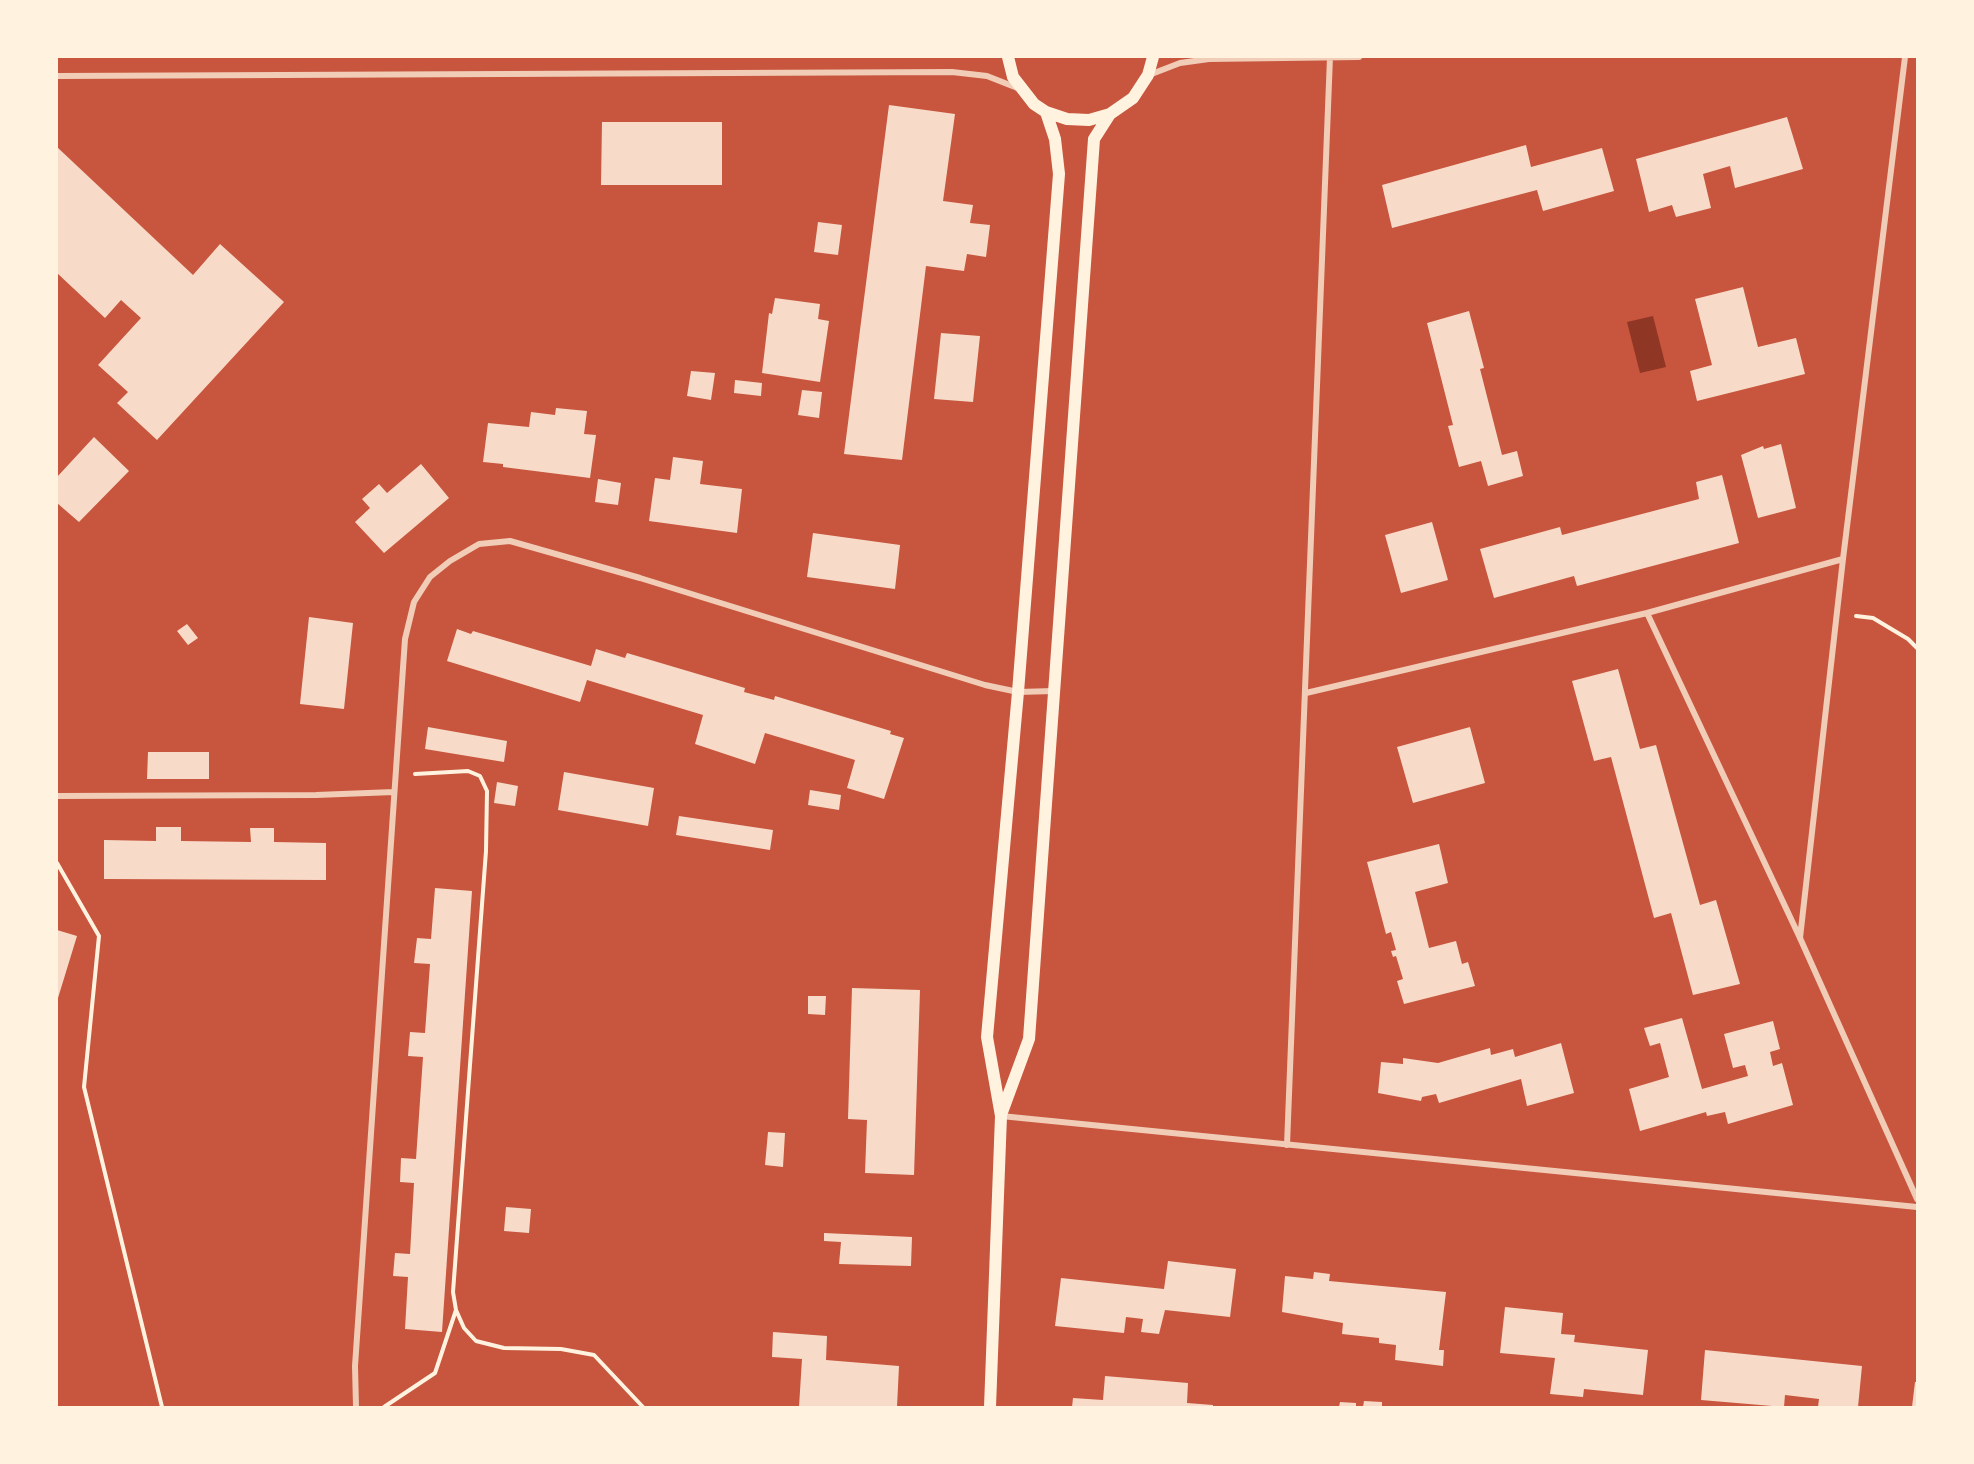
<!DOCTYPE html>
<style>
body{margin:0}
#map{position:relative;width:1974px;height:1464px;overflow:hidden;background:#c8553d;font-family:Raleway,sans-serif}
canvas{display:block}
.frame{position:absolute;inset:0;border:58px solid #fff3e0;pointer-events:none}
</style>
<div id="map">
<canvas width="1974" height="1464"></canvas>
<div class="frame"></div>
</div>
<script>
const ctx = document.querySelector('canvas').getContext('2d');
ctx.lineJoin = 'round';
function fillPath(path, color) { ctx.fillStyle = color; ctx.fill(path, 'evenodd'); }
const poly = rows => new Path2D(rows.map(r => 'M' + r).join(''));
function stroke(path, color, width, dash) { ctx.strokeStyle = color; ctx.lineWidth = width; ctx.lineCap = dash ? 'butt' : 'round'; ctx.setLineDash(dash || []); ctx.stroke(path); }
fillPath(poly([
 [1653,316,1666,367,1640,373,1627,322]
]), '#8f3625');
fillPath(poly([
 [889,105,955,114,943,201,973,205,970,223,990,225,986,257,967,254,964,271,926,266,902,460,844,454],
 [1787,117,1803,169,1735,188,1730,166,1703,174,1711,208,1676,217,1672,205,1649,212,1636,159],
 [602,122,722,122,722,185,601,185],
 [1526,145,1531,167,1602,148,1614,191,1543,211,1537,190,1392,228,1382,185],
 [57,147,193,275,220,244,284,302,157,440,117,403,128,392,98,365,141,318,121,300,105,318,57,273],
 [818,222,842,225,838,255,814,252],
 [1743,287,1758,347,1796,338,1805,374,1697,401,1690,371,1712,365,1695,299],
 [775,298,820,304,818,319,829,321,820,382,762,373,769,313,772,314],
 [1469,311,1484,368,1480,369,1502,455,1517,451,1523,476,1488,486,1481,461,1459,467,1448,426,1453,425,1427,323],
 [941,333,980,336,973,402,934,399],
 [691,371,715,373,711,400,687,396],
 [735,380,762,383,761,396,734,393],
 [802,390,822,392,819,418,798,415],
 [556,408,587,411,584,434,596,435,590,478,503,467,503,464,483,462,488,423,529,427,531,412,555,415],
 [94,437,129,471,79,522,57,503,57,477],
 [1781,444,1796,508,1758,518,1741,455,1763,446,1764,449],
 [673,457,703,461,700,484,742,489,737,533,649,521,655,478,670,480],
 [421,464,449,498,384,553,355,522,370,508,362,499,379,484,387,493],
 [1722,475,1739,543,1577,586,1574,576,1494,598,1480,549,1560,527,1562,535,1699,499,1696,482],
 [598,479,621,483,618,505,595,502],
 [1432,522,1448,580,1401,593,1385,535],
 [813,533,900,545,895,589,807,577],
 [309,617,353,623,344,709,300,704],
 [187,624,198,638,188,645,177,631],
 [457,629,471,634,473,631,591,666,596,649,625,658,627,653,745,688,744,692,774,700,775,696,891,731,890,734,904,738,884,799,847,788,855,760,765,733,755,764,695,744,703,715,587,680,580,702,447,661],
 [1618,669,1640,749,1656,745,1700,905,1716,900,1740,984,1693,995,1671,913,1654,918,1611,757,1594,761,1572,681],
 [428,727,507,741,504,762,425,749],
 [1470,727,1485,783,1413,803,1397,747],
 [148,752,209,752,209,779,147,779],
 [564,772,654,788,648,826,558,810],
 [497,782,518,786,515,806,494,803],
 [810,790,841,795,839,810,808,805],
 [679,816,773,830,770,850,676,835],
 [156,827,181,827,181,841,251,842,250,828,274,828,274,842,326,843,326,880,104,879,104,840,156,841],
 [1439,844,1448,883,1415,892,1429,948,1456,941,1462,964,1468,962,1475,986,1404,1004,1397,981,1403,979,1396,956,1393,957,1391,951,1396,950,1391,932,1386,934,1367,862],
 [435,888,472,891,442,1332,405,1329,408,1277,393,1276,395,1253,410,1254,414,1183,400,1182,401,1158,416,1159,423,1057,408,1056,410,1032,425,1033,430,964,414,963,417,938,431,939],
 [57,930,77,936,58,998,57,998],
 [852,988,920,990,914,1175,865,1173,867,1120,848,1119],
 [808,996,826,996,825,1015,808,1014],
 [1682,1018,1702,1089,1748,1076,1745,1065,1733,1068,1724,1034,1773,1021,1780,1049,1770,1052,1773,1066,1782,1063,1793,1105,1728,1124,1725,1112,1707,1116,1706,1112,1640,1131,1629,1089,1669,1077,1660,1043,1650,1046,1644,1028],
 [1561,1043,1574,1093,1527,1106,1521,1079,1439,1103,1436,1094,1422,1097,1421,1101,1378,1093,1381,1062,1403,1064,1403,1058,1438,1063,1490,1048,1491,1055,1513,1049,1515,1057],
 [768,1132,785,1133,783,1167,765,1165],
 [506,1207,531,1209,529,1233,504,1231],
 [824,1233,912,1237,911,1266,839,1264,841,1242,824,1241],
 [1168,1261,1236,1269,1230,1317,1165,1310,1159,1334,1141,1332,1143,1319,1126,1317,1124,1333,1055,1326,1061,1278,1164,1289],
 [1314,1272,1330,1274,1329,1281,1446,1292,1439,1350,1444,1350,1443,1366,1395,1360,1396,1345,1379,1343,1379,1338,1342,1334,1343,1323,1282,1312,1285,1276,1313,1279],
 [1505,1307,1563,1313,1561,1334,1575,1335,1574,1342,1648,1350,1643,1395,1584,1389,1583,1397,1550,1394,1555,1358,1500,1353],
 [773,1332,827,1336,826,1360,899,1366,897,1407,799,1407,802,1359,772,1357],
 [1705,1350,1862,1366,1858,1407,1818,1407,1819,1399,1785,1395,1784,1407,1701,1400],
 [1105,1376,1188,1383,1187,1403,1213,1405,1213,1407,1072,1407,1073,1398,1103,1400],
 [1915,1382,1917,1382,1917,1407,1912,1407],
 [1364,1401,1382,1402,1382,1407,1363,1407],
 [1340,1402,1356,1403,1356,1407,1339,1407]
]), '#f7dbc8');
stroke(poly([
 [1856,616,1873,618,1908,639,1917,648],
 [415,774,468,771,480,776,487,791,486,851,453,1292,456,1310,464,1328,476,1341,504,1348,561,1349,594,1355,643,1407],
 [57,863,99,936,84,1087,162,1407],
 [384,1407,435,1373,456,1310]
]), '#fff3e0', 4);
stroke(poly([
 [1149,75,1180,63,1209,59,1359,57],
 [57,76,952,72,987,76,1020,89],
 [1647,613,1800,938,1917,1199],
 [1306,693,1647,613,1843,559],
 [57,796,316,795,394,792],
 [1800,938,1843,559,1905,57],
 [1001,1116,1917,1207],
 [1287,1145,1330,57],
 [356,1407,355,1366,405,639,414,602,430,577,450,561,479,544,510,541,640,578,985,685,1018,692,1054,691]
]), '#f1ccb7', 6);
stroke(poly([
 [1008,57,1013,77,1034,104,1046,112,1067,119,1089,120,1110,114,1133,98,1148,75,1153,57],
 [1001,1115,1029,1039,1094,139,1110,114],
 [990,1407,1001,1116,987,1037,1018,692,1059,174,1055,139,1046,112]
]), '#fff3e0', 12);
</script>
